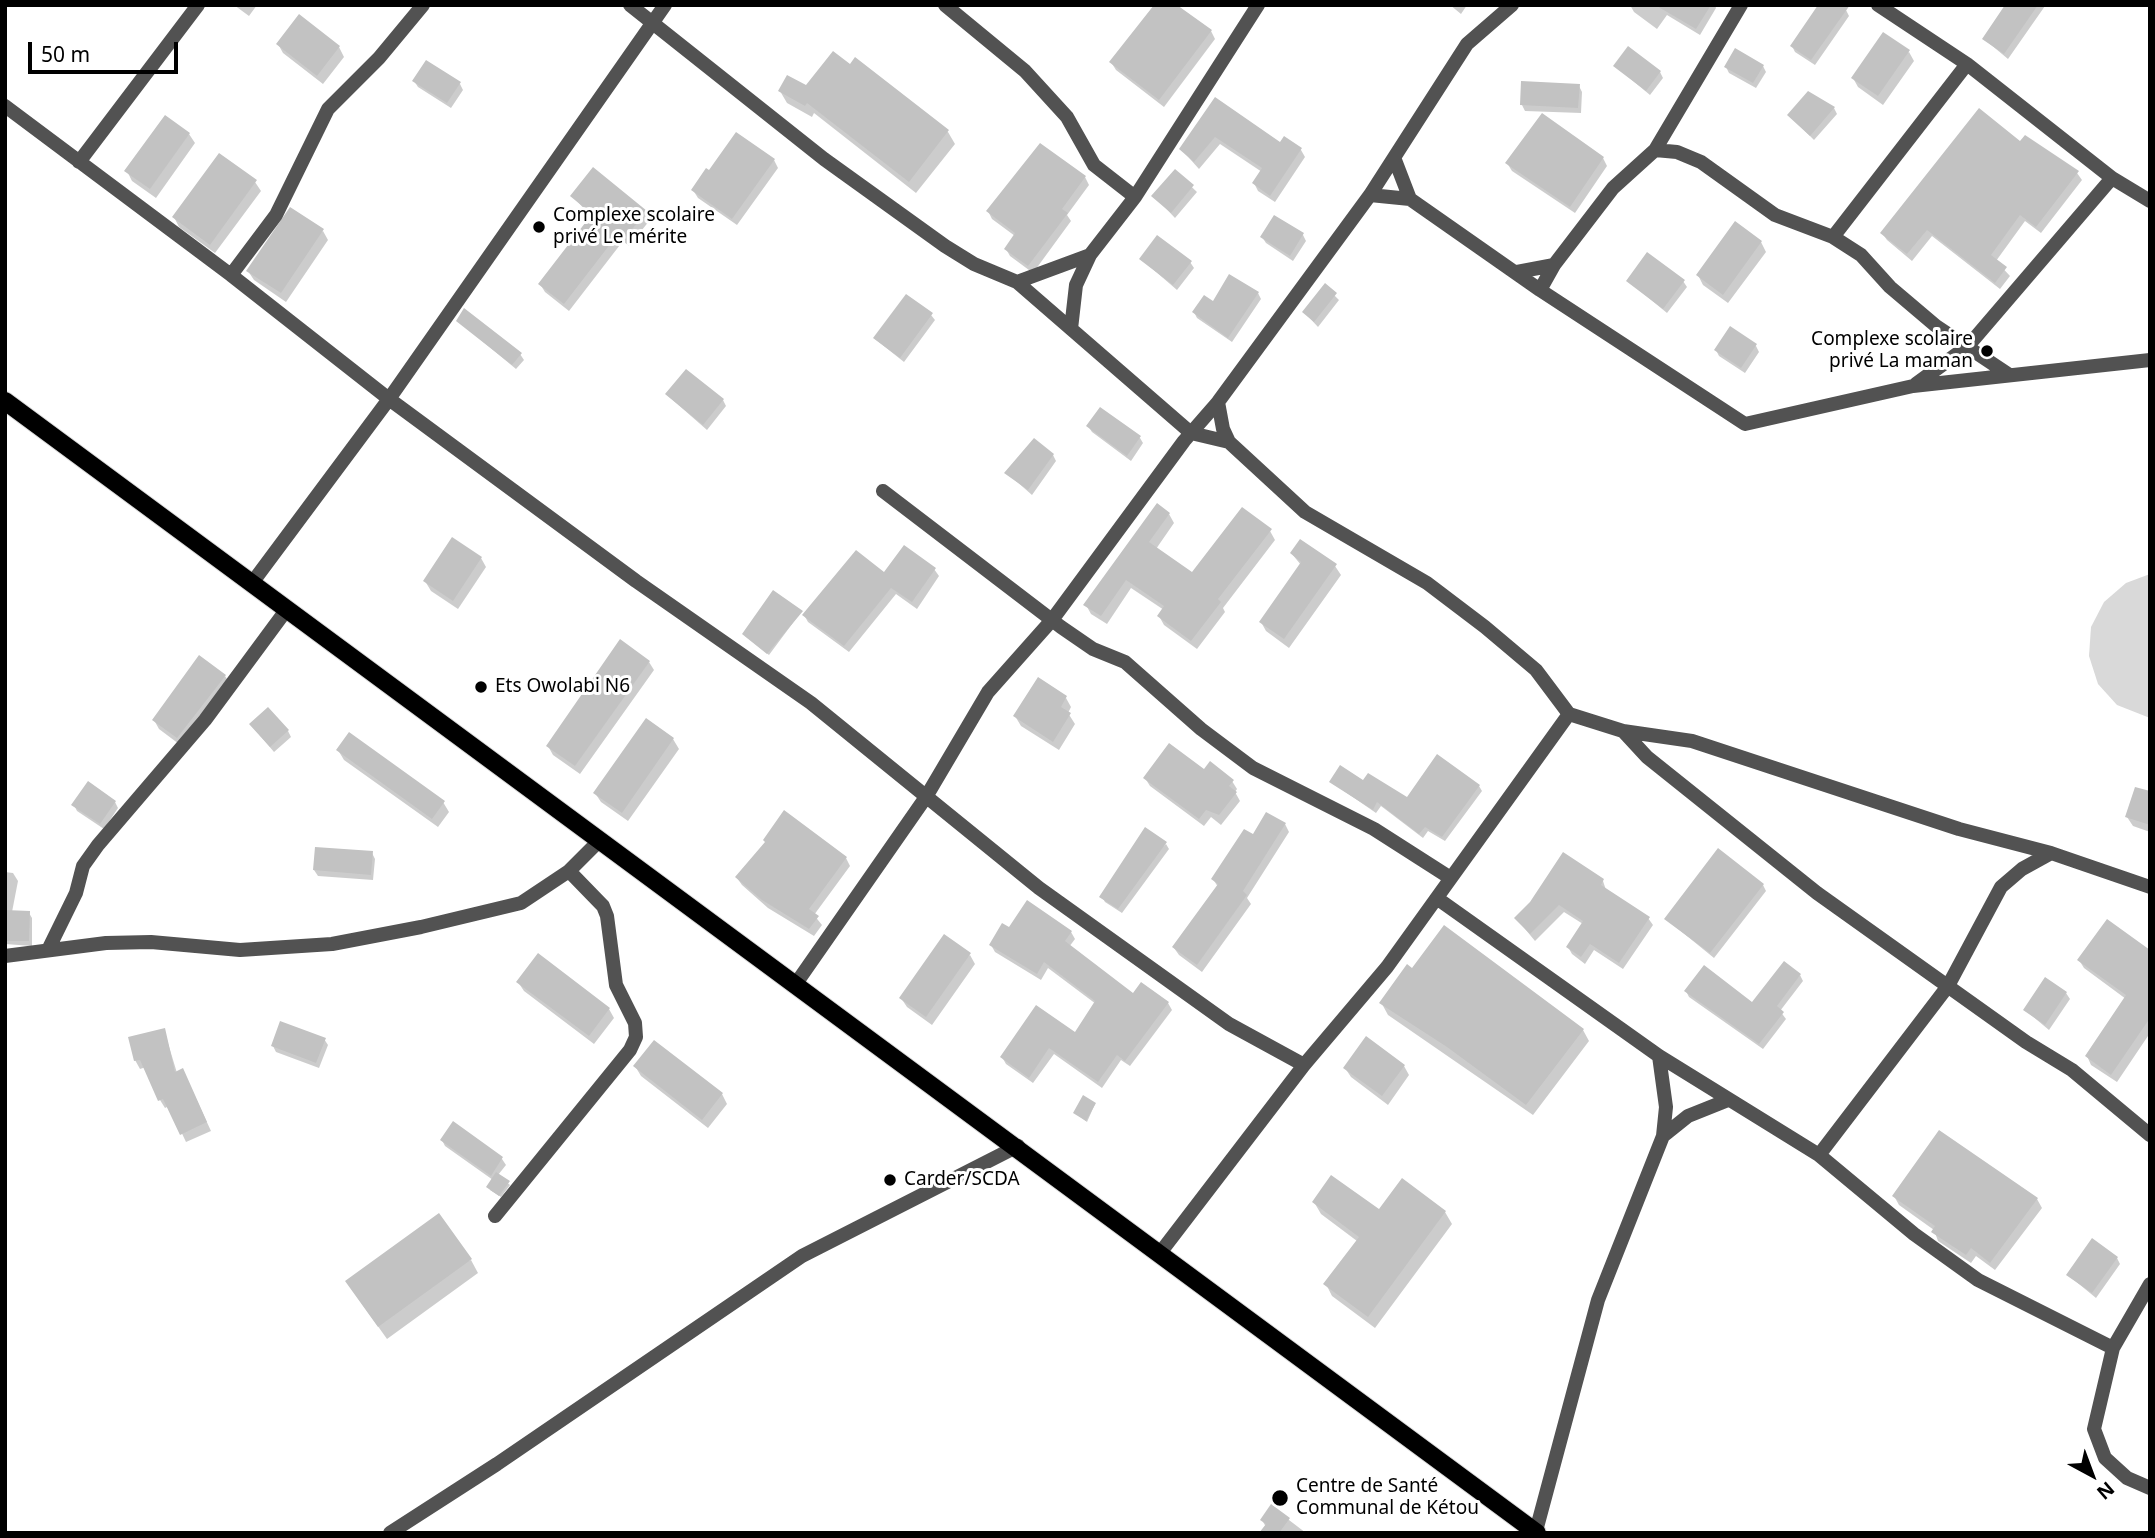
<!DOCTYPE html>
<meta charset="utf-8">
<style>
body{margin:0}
#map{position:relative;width:2155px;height:1538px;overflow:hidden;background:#fff;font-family:"Noto Sans",sans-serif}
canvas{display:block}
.frame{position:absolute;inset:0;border:7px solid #000;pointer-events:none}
.north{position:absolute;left:2057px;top:1440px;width:70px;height:70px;-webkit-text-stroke:5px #fff;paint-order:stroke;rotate:139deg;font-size:19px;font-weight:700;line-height:28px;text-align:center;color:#000}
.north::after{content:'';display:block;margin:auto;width:24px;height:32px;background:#000;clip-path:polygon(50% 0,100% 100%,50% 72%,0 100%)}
.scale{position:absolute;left:28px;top:42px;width:150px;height:32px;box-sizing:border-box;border:4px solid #000;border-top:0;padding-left:9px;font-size:21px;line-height:24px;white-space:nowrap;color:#000;-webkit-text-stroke:5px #fff;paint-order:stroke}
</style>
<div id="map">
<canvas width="2155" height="1538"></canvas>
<div class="frame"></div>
<div class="north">N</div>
<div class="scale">50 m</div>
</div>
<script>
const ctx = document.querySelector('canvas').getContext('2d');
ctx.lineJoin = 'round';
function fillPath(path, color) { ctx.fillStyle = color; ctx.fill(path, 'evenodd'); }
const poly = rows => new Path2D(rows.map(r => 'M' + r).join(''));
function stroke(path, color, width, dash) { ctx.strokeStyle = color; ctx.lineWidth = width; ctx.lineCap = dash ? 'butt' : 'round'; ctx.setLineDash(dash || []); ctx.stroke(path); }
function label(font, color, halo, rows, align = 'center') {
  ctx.font = font + ' "Noto Sans",sans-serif'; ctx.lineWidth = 6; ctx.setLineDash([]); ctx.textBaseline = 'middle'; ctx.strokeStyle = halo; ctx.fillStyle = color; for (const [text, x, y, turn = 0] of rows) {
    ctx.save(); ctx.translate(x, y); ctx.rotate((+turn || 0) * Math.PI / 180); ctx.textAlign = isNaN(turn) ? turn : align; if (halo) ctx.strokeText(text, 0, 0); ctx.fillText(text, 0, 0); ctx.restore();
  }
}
fillPath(poly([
 [2150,574,2150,718,2117,705,2098,684,2089,656,2091,627,2104,602,2126,583]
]), '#d9d9d9');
fillPath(poly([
 [234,5,257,5,249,16],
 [1450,5,1467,5,1461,14],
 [1630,5,1715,5,1716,8,1700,35,1667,15,1657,29,1634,12],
 [2008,5,2045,6,2008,59,1984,39],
 [1846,10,1849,16,1815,65,1795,52,1792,46],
 [299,16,339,47,344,57,323,84,283,53,278,44],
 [1211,31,1215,39,1164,107,1116,70,1111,62],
 [1909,52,1914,61,1883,105,1858,87,1853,78],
 [856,60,948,132,955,144,916,193,814,113,812,117,787,103,780,91,807,87,850,66],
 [1615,66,1660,72,1663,78,1650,95],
 [1763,66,1766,72,1756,88,1729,73,1726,67],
 [414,81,460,84,463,90,451,108,418,87],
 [1579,86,1582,92,1581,113,1525,111,1522,105],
 [1216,100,1280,144,1301,150,1305,157,1275,202,1258,191,1254,183,1262,172,1220,144,1199,169,1181,149],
 [1834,108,1837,114,1814,140,1789,115],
 [189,134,195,143,156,198,132,181,127,171],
 [2021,143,2077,173,2082,180,2041,233,2025,221,1996,261,2010,276,2000,289,1932,236,1912,261,1887,240,1882,233],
 [1603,158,1607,166,1575,213,1512,171,1507,163],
 [774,160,778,168,737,225,698,198,693,190],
 [1175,171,1197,192,1175,218,1154,196],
 [1085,177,1089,185,1067,215,1071,221,1033,273,1010,256,1006,249,1015,236,992,219,988,211],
 [255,182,261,191,215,253,179,227,174,217],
 [572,196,646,212,650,220,629,246,623,241,569,311,545,292,540,284,592,217],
 [323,231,328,240,286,302,254,280,248,271],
 [1303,235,1306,241,1293,261,1266,243,1262,237],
 [1761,242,1766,252,1728,303,1703,285,1698,275],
 [1141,259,1190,262,1194,268,1177,290],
 [1628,281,1683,281,1687,287,1667,313],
 [1325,286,1339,300,1318,327,1304,312],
 [1258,293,1261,299,1232,342,1197,318,1194,312,1213,304],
 [931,315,935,320,904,362,875,339],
 [458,321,520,354,524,360,516,369],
 [1756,346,1759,352,1745,373,1719,356,1716,350],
 [667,395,723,400,726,406,707,430],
 [1088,426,1140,438,1143,443,1131,461,1092,432],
 [1053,455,1056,461,1032,495,1007,473],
 [1169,514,1174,523,1156,549,1192,574,1270,531,1275,540,1223,608,1225,612,1197,649,1164,625,1159,616,1164,610,1131,588,1107,624,1091,614,1086,605],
 [1292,554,1335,566,1341,575,1289,648,1266,631,1261,622,1301,565],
 [481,558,486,567,458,609,431,591,425,581],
 [934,569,939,576,917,609,896,594,849,652,808,622,804,615,884,575],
 [801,612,769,655,745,636],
 [649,662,654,670,580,774,553,755,548,746],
 [225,676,231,685,183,747,159,729,154,720],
 [1066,698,1071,707,1068,713,1075,724,1059,750,1021,726,1015,716],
 [646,721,673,739,679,749,628,821,601,802,595,793],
 [251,725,288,731,291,737,274,752],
 [338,750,443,802,449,812,438,827,344,760],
 [1204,771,1232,781,1237,789,1235,792,1240,801,1221,825,1211,817,1204,826,1150,786,1145,778],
 [1331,782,1364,783,1407,800,1479,786,1482,791,1445,841,1428,831,1423,838,1381,806,1376,813],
 [2150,793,2150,832,2133,826,2127,817],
 [115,802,118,808,104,829,77,811,74,805],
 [1285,824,1289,832,1247,898,1251,904,1202,972,1179,955,1174,948,1218,887,1213,879,1253,837],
 [1166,844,1169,849,1122,913,1105,902,1102,897],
 [372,853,375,859,373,880,318,876,314,870],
 [1564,855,1603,881,1606,890,1648,918,1653,925,1623,969,1594,950,1585,964,1572,954,1568,947,1583,924,1564,912,1535,941,1516,918,1531,904],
 [846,858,850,866,814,915,822,925,814,936,768,908,742,885,737,878],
 [5,872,13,873,18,881,12,912,29,913,32,918,32,946,5,944],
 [1763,885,1766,891,1714,958,1666,919],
 [1009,929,1071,932,1075,939,1069,947,1133,995,1168,1003,1172,1010,1130,1066,1121,1060,1102,1088,1054,1054,1033,1083,1006,1064,1002,1057,1075,1035,1096,1004,1048,968,1041,980,995,952,991,945],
 [2150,952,2150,1033,2117,1082,2091,1065,2087,1056,2126,999,2084,968,2079,960],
 [970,955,975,964,932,1025,907,1007,901,998],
 [1800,975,1803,981,1780,1011,1786,1019,1763,1049,1689,997,1686,991,1753,1005],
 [518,982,609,1009,614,1018,594,1044,524,991],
 [2066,993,2070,999,2049,1030,2025,1010],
 [1382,1004,1583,1030,1589,1041,1533,1115,1388,1015],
 [164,1030,177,1073,187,1079,211,1131,186,1142,169,1106,165,1108,160,1100,146,1067,140,1069,135,1060],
 [324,1039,328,1045,319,1068,276,1052,273,1046],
 [635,1066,722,1094,727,1104,708,1128,641,1076],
 [1404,1066,1409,1075,1388,1105,1351,1077,1345,1068],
 [1095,1104,1087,1122,1075,1113],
 [453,1124,502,1159,506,1165,498,1175,510,1185,501,1197,490,1190,493,1180,445,1146,442,1140],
 [1894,1196,2037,1199,2042,1208,1995,1270,1976,1256,1971,1263,1938,1241,1934,1230,1899,1205],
 [1314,1202,1379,1212,1445,1212,1452,1224,1375,1328,1332,1296,1326,1284,1357,1241,1321,1214],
 [2117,1258,2120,1264,2096,1298,2068,1275],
 [471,1260,478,1273,387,1339,355,1294],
 [1272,1507,1306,1533,1262,1533,1266,1527,1262,1520]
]), '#0003');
fillPath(poly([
 [1154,5,1177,5,1212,30,1159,100,1109,62],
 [1655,5,1711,5,1696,29],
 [1818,5,1850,5,1811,60,1790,46],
 [2005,5,2038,5,2004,54,1982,39],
 [299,14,340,46,317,76,276,44],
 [1883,32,1910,50,1878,96,1851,78],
 [1628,46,1661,71,1646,91,1613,66],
 [1735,48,1764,65,1753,83,1724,67],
 [833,51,850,64,855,57,949,130,909,182,807,103,805,106,778,91,787,75,806,85],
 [426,60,461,82,447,103,412,81],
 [1521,81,1580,84,1578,108,1520,105],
 [1808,91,1835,107,1810,136,1787,115],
 [1215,97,1280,142,1284,136,1302,148,1270,196,1252,183,1262,168,1215,137,1194,162,1179,149],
 [1979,108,2020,141,2025,135,2079,171,2036,227,2020,215,1991,255,2007,267,1995,283,1927,230,1907,254,1880,233],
 [1542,113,1604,157,1570,207,1505,163],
 [165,115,190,133,150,189,124,171],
 [736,132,775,159,732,219,691,190,706,168,709,170],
 [1040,143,1086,176,1062,209,1068,213,1028,266,1004,249,1015,233,986,211],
 [219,153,257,180,210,245,172,217],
 [593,167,647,211,624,239,618,234,564,304,538,284,592,214,570,196],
 [1175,169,1194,185,1171,213,1151,196],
 [290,207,324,229,281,293,246,271],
 [1274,215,1304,233,1290,256,1260,237],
 [1735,221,1762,241,1723,295,1696,275],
 [1157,235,1192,261,1173,285,1139,259],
 [1647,252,1685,280,1663,309,1626,281],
 [1229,274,1259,292,1228,338,1192,312,1204,295,1213,301],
 [1325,283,1337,293,1314,322,1302,312],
 [906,294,933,313,900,358,873,338],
 [464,308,522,353,512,365,456,321],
 [1730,326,1757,344,1741,368,1714,350],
 [686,369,724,399,703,425,665,394],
 [1100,407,1141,436,1127,456,1086,426],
 [1034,438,1054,454,1028,490,1004,473],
 [1157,503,1170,513,1149,542,1192,572,1242,507,1272,529,1218,599,1221,602,1191,641,1157,616,1164,606,1126,580,1101,616,1083,605],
 [452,537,482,557,453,601,423,581],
 [1300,539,1337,564,1284,639,1259,622,1301,562,1290,553],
 [904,545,936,568,912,602,891,588,844,646,802,615,856,550,884,572],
 [773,590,803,611,767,654,742,634],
 [620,639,650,661,575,766,546,746],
 [199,655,226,675,177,738,152,720],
 [1038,677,1067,696,1061,707,1071,713,1053,742,1013,716],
 [268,707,289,730,270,747,249,724],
 [646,718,674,738,622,813,593,793],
 [349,732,445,801,432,819,336,750],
 [1169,743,1204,769,1210,761,1234,780,1229,786,1237,792,1219,815,1206,810,1199,819,1143,778],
 [1437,754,1480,785,1442,837,1425,827,1419,834,1377,802,1373,810,1329,782,1340,765,1363,780,1368,773,1407,797],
 [88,781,116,801,100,824,71,805],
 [2135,787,2150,791,2150,825,2125,817],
 [784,810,847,857,809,909,819,916,809,929,762,900,735,877,765,842,763,840],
 [1266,812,1286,823,1243,891,1247,895,1197,965,1172,947,1218,884,1211,879,1244,829,1253,834],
 [1145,827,1167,842,1118,909,1099,897],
 [315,847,373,851,371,875,313,870],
 [1718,848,1764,884,1710,953,1664,919],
 [1563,852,1604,879,1601,885,1650,917,1619,963,1590,944,1581,957,1566,947,1583,921,1559,905,1530,934,1514,918,1530,902],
 [1027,900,1072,931,1065,941,1133,993,1141,982,1169,1002,1125,1061,1117,1055,1098,1082,1049,1048,1029,1078,1000,1057,1036,1005,1075,1032,1095,1001,1044,962,1037,974,989,945,1002,923,1009,927],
 [5,910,30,911,29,941,5,941],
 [2107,919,2150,950,2150,1018,2111,1075,2085,1056,2126,995,2077,960],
 [1444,925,1584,1029,1526,1105,1447,1047,1379,1003,1407,964,1412,968],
 [944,934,971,953,926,1017,899,998],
 [538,953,610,1008,589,1036,516,982],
 [1784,961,1801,974,1777,1006,1784,1012,1759,1044,1684,991,1704,965,1752,1002],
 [2045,977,2067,992,2045,1025,2023,1010],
 [280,1021,326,1038,316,1063,271,1046],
 [165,1028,175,1072,183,1068,207,1122,180,1135,163,1099,158,1101,140,1060,134,1061,128,1037],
 [1366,1036,1405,1065,1382,1096,1343,1068],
 [654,1040,723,1093,702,1120,633,1066],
 [1083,1095,1096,1103,1086,1121,1073,1113],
 [453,1121,503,1157,491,1176,440,1140],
 [1939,1130,2038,1198,1990,1263,1971,1248,1966,1255,1931,1232,1935,1226,1892,1196],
 [496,1172,510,1181,499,1196,486,1187],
 [1331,1175,1379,1209,1402,1178,1446,1211,1368,1317,1323,1284,1359,1237,1312,1202],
 [439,1213,472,1259,378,1327,345,1281],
 [2092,1238,2118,1257,2092,1293,2066,1275],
 [1271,1504,1290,1518,1279,1533,1259,1533,1266,1524,1260,1520]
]), '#c2c2c2');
const primary = poly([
 [5,401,1537,1533]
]);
stroke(primary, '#dbdbdb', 20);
stroke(poly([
 [630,5,824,159,945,246,974,264,1017,282,1191,433,1229,442],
 [945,5,1025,71,1067,117,1094,165,1135,197],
 [1878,5,1967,64,2112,178,2150,201],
 [5,106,231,275,389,399,636,581,811,703,1039,888,1229,1024,1304,1065],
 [1655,150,1677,152,1701,162,1775,215,1833,237,1861,255,1890,287,1936,326,2008,374],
 [1395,160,1410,199],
 [79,162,198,5],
 [1370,195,1410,199,1540,290,1745,424,1913,386,2150,360],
 [1833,237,1967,64],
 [1517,272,1554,265],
 [231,275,276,215,328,109,379,58,423,5],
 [1017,282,1090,255],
 [1540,290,1554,265,1613,188,1655,150,1741,5],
 [1071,329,1076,285,1090,255,1135,197,1258,5],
 [1916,384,1968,346,2112,178],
 [1218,402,1223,429,1229,442,1305,512,1427,583,1485,627,1536,670,1569,714,1623,731,1692,741,1959,829,2051,853,2150,887],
 [883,491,1061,627,1093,649,1125,662,1201,729,1253,768,1374,829,1449,877],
 [252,583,389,399,665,5],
 [1623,731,1647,757,1817,893,2026,1042,2072,1070,2150,1135],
 [1438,899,1659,1056,1819,1155,1914,1234,1978,1280,2113,1348],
 [48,950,76,893,83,866,98,845,205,720,287,609],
 [5,956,106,943,151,942,240,950,332,944,421,927,521,903,569,871,599,841],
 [795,985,926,797,988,692,1052,620,1184,441,1218,402,1370,195,1467,44,1512,5],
 [1663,1136,1688,1116,1728,1100],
 [1819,1155,1948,986,2001,887,2022,869,2051,853],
 [495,1216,630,1050,636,1037,635,1023,616,985,607,916,603,906,569,871],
 [1160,1253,1304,1065,1387,967,1569,714],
 [2150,1284,2113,1348,2094,1429,2105,1458,2127,1478,2150,1488],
 [1536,1531,1598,1300,1663,1136,1666,1107,1659,1056],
 [390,1533,497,1464,802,1256,1018,1146]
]), '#525252', 14);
stroke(primary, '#000', 18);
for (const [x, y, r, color] of [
 [539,227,7,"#000"],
 [1987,351,7,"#000"],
 [481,687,7,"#000"],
 [890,1180,7,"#000"],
 [1280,1498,9,"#000"]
]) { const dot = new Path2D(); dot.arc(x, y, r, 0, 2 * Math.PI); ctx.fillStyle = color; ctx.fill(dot); stroke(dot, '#fff', 2.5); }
label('19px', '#000', '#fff', [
 ["Complexe scolaire",553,216],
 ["privé Le mérite",553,238],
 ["Complexe scolaire",1973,340,"right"],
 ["privé La maman",1973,362,"right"],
 ["Ets Owolabi N6",495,687],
 ["Carder/SCDA",904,1180],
 ["Centre de Santé",1296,1487],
 ["Communal de Kétou",1296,1509]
], 'left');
</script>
